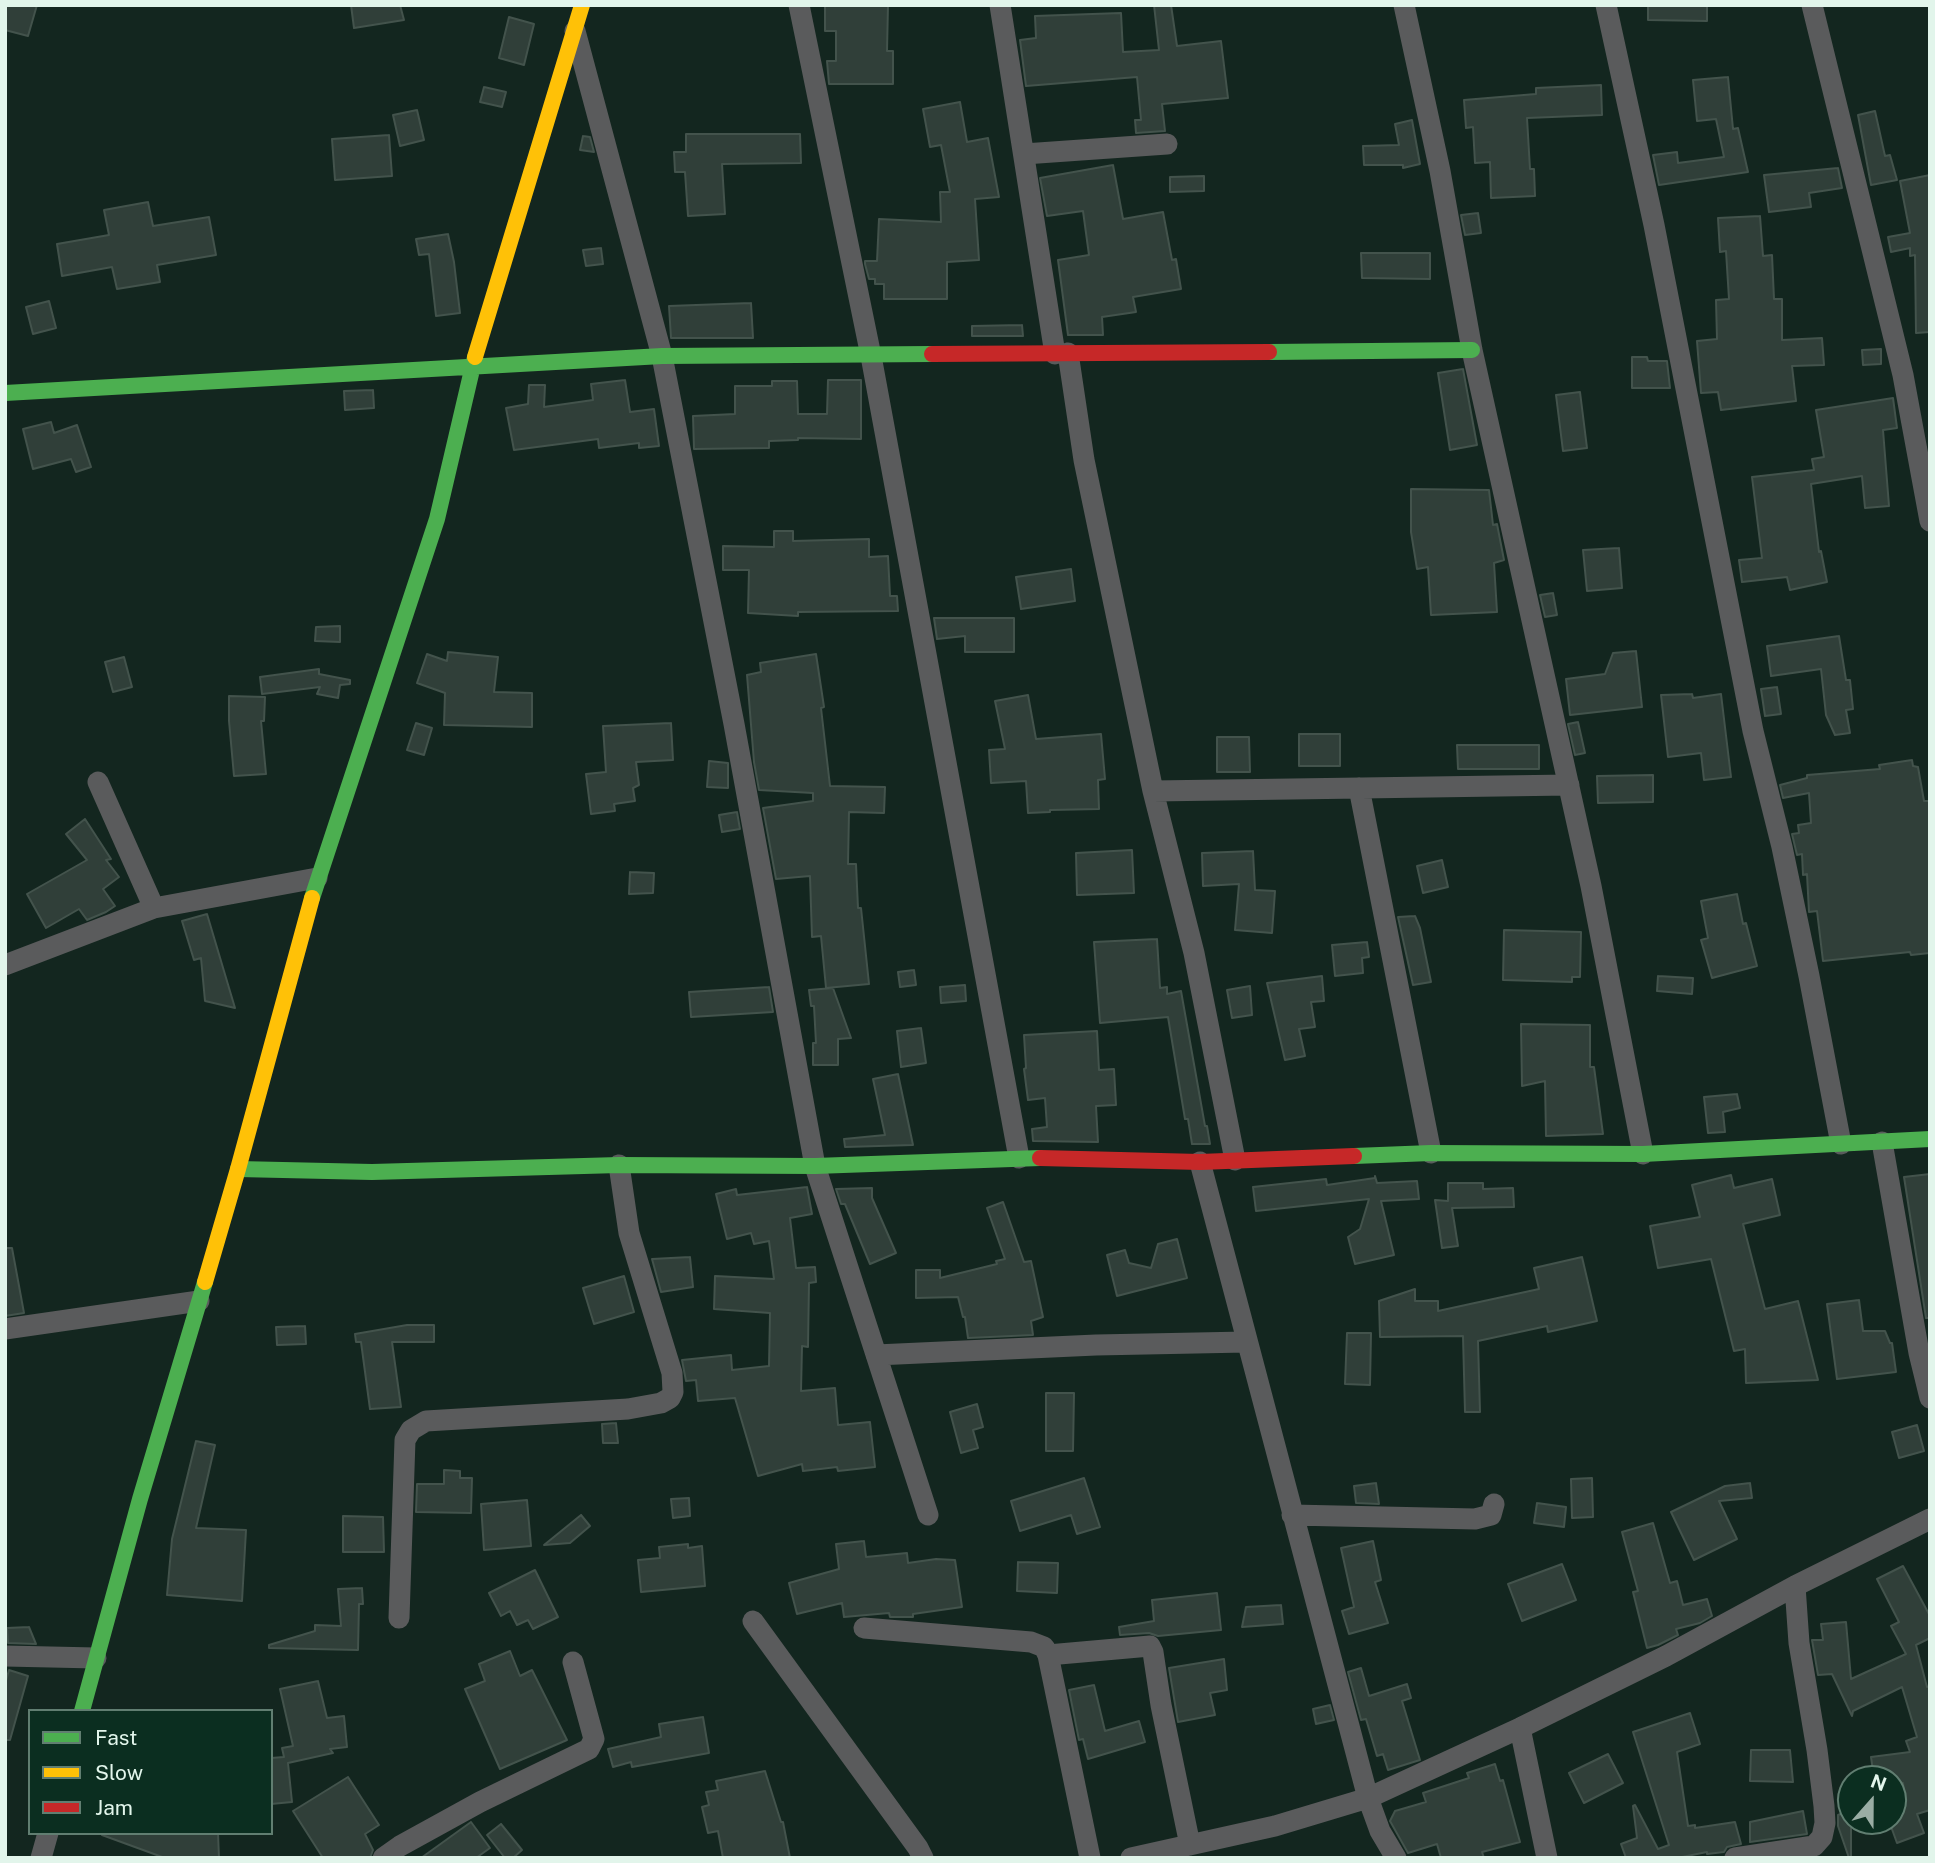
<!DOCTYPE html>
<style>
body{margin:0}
#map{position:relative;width:1935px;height:1863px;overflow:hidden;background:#13261f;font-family:"Public Sans",sans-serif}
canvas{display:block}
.frame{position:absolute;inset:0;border:7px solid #e2f5eb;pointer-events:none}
.legend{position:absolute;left:28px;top:1709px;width:245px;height:126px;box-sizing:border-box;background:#0b2e20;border:2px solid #617e71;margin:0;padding:9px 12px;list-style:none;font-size:21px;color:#e2f5eb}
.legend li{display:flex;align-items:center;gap:14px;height:35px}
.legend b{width:35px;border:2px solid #617e71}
.north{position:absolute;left:1837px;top:1765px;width:70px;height:70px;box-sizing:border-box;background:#0b2e20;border:2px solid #617e71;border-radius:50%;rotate:21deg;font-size:19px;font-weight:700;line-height:28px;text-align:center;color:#e2f5eb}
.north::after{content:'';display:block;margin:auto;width:24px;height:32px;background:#9aada4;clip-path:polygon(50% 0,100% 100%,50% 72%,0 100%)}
</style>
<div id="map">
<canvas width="1935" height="1863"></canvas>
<div class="frame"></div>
<ul class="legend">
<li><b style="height:9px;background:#4caf50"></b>Fast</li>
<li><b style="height:9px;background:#ffc107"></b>Slow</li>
<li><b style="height:9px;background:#c62828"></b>Jam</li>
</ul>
<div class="north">N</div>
</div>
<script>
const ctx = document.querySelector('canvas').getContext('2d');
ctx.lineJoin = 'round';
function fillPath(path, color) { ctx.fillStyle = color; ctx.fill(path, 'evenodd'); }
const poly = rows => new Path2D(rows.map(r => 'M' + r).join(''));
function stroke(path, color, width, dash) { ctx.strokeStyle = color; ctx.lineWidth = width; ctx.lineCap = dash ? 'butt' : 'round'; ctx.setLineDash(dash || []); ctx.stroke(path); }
const building = poly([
 [5,5,37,5,28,36,5,30,5,5],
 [351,5,400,5,404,20,354,28,351,5],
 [825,5,888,5,887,51,893,51,893,84,829,84,827,61,836,61,836,31,825,31,825,5],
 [1154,5,1171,5,1177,46,1221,41,1228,98,1162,104,1165,131,1136,133,1135,120,1141,120,1137,77,1026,86,1020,40,1036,38,1035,16,1121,13,1123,52,1159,50,1154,5],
 [1648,5,1707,5,1707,21,1648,20,1648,5],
 [509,17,534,24,524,65,499,58,509,17],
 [1728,77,1733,129,1738,128,1748,172,1659,185,1653,155,1677,152,1678,163,1724,157,1716,119,1697,121,1693,80,1728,77],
 [1601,85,1602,115,1527,118,1530,169,1534,169,1535,196,1491,198,1490,162,1475,163,1473,127,1466,128,1464,100,1536,94,1536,88,1601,85],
 [484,87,506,92,502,107,480,102,484,87],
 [960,102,967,142,988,138,999,197,975,199,979,260,947,262,947,299,884,299,884,284,875,284,875,279,869,279,865,264,865,261,877,261,879,219,941,222,940,192,950,192,941,145,930,147,923,109,960,102],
 [417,110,424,140,400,146,393,115,417,110],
 [1875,111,1885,156,1890,155,1897,180,1871,185,1858,115,1875,111],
 [1412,120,1420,164,1403,168,1403,165,1364,165,1363,146,1399,145,1395,124,1412,120],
 [686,134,800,134,801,163,722,164,725,214,688,216,685,172,675,172,674,152,686,152,686,134],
 [389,135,392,176,335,180,332,139,389,135],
 [583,136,590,137,594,152,580,150,583,136],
 [1113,165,1123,219,1163,212,1172,260,1176,259,1181,289,1133,297,1136,312,1102,317,1103,335,1068,335,1058,260,1089,255,1083,211,1047,216,1040,178,1113,165],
 [1838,168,1842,188,1809,193,1811,207,1769,212,1764,175,1838,168],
 [1930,175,1930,332,1916,333,1915,255,1910,256,1910,248,1891,252,1888,237,1910,233,1900,181,1930,175],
 [1204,176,1204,191,1170,192,1170,177,1204,176],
 [148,202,153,226,209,217,216,255,157,265,160,282,117,289,112,267,62,276,57,244,109,235,104,210,148,202],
 [1478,213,1481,233,1465,235,1461,215,1478,213],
 [1760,216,1763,256,1772,255,1774,299,1782,299,1782,340,1822,338,1824,365,1792,366,1796,401,1721,410,1718,392,1701,393,1697,341,1717,339,1716,300,1729,299,1726,251,1720,252,1718,218,1760,216],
 [448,234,454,262,460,313,436,316,429,254,419,255,416,239,448,234],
 [601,248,603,264,586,266,583,250,601,248],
 [1361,253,1430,253,1430,279,1362,278,1361,253],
 [49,301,56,328,33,334,26,307,49,301],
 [751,303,753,338,671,338,669,306,751,303],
 [1022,325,1023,336,972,336,972,326,1022,325],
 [1881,349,1881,364,1863,365,1862,350,1881,349],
 [1632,357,1647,357,1648,361,1667,361,1670,388,1632,388,1632,357],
 [1463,369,1477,445,1450,450,1438,373,1463,369],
 [625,380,630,412,654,409,659,446,639,448,639,443,599,448,598,439,514,450,506,408,528,404,529,385,545,385,544,407,593,400,591,384,625,380],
 [828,380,861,380,861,439,798,438,798,440,769,441,769,448,694,449,693,416,735,414,735,386,772,386,772,381,797,381,798,414,827,414,828,380],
 [373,390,374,408,345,410,344,391,373,390],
 [1580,392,1587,448,1563,451,1556,395,1580,392],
 [1893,398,1897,428,1883,430,1889,506,1865,508,1862,476,1811,484,1819,552,1821,551,1827,582,1790,590,1787,577,1742,582,1739,560,1762,558,1752,477,1814,470,1812,459,1824,457,1816,410,1893,398],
 [51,422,54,433,77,425,91,467,76,472,71,459,33,469,23,429,51,422],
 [1411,489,1489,490,1493,525,1497,524,1504,560,1494,563,1497,612,1431,615,1428,567,1417,569,1411,532,1411,489],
 [774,531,793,531,793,541,869,539,869,557,888,556,890,596,897,596,898,611,798,612,798,616,748,613,749,570,723,570,723,546,774,547,774,531],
 [1619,548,1622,588,1587,591,1583,550,1619,548],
 [1071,569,1075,601,1021,609,1016,577,1071,569],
 [1553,593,1557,615,1545,617,1540,595,1553,593],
 [934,618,1014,618,1014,652,965,652,965,636,937,639,934,618],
 [340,626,340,642,315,641,316,627,340,626],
 [1839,636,1846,680,1850,680,1853,709,1846,710,1850,733,1835,735,1826,715,1821,669,1771,676,1767,646,1839,636],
 [1636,651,1642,707,1570,715,1566,679,1605,674,1613,653,1636,651],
 [448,652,498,657,494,692,532,693,532,727,444,725,445,693,417,683,427,654,447,661,448,652],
 [816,654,824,707,821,708,830,786,885,787,884,813,849,812,848,864,856,864,858,908,861,908,869,984,826,988,821,936,812,937,810,876,776,879,763,808,813,801,813,793,759,790,754,762,747,675,761,672,760,663,816,654],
 [124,657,132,687,113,692,105,662,124,657],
 [319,669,319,674,350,680,350,684,340,685,338,698,317,694,320,687,262,694,260,677,319,669],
 [1777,687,1781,714,1765,716,1761,689,1777,687],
 [1692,694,1693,698,1721,694,1731,777,1704,780,1701,753,1668,757,1661,695,1692,694],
 [1028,695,1036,739,1101,734,1105,779,1098,780,1099,809,1050,810,1050,812,1028,813,1026,781,991,783,989,750,1005,749,995,701,1028,695],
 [229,696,265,697,264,721,261,721,266,774,234,776,229,721,229,696],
 [1578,722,1585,753,1575,755,1568,724,1578,722],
 [416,723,432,728,424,755,407,750,416,723],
 [671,723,673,760,636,762,639,785,633,788,635,801,614,804,615,811,591,814,586,774,606,772,603,726,671,723],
 [1299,734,1340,734,1340,766,1299,766,1299,734],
 [1217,737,1249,737,1250,772,1217,772,1217,737],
 [1457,745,1539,745,1539,769,1458,769,1457,745],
 [1912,760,1913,766,1918,767,1924,801,1930,801,1930,953,1911,955,1910,952,1823,961,1817,911,1809,912,1807,874,1803,875,1802,854,1797,855,1792,834,1799,833,1798,825,1811,823,1809,793,1783,798,1780,785,1807,778,1807,775,1880,769,1879,765,1912,760],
 [709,761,728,763,728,788,707,787,709,761],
 [1653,775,1653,802,1598,803,1597,776,1653,775],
 [737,812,740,829,722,832,719,815,737,812],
 [85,819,111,859,106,860,119,877,103,889,115,906,106,912,87,920,79,909,46,928,27,894,87,860,66,834,85,819],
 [1132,850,1134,893,1077,895,1076,853,1132,850],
 [1253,851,1255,890,1275,891,1272,933,1235,930,1239,884,1203,886,1202,853,1253,851],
 [1442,860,1448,887,1423,893,1417,866,1442,860],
 [630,872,654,873,653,893,629,894,630,872],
 [1737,894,1743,924,1746,923,1757,966,1712,978,1701,940,1708,938,1701,901,1737,894],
 [207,914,235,1008,205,1001,201,958,194,960,182,921,207,914],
 [1415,916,1420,928,1431,982,1413,985,1398,917,1415,916],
 [1504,930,1581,932,1580,977,1572,977,1572,982,1503,980,1504,930],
 [1157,939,1160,988,1167,987,1167,994,1181,991,1205,1126,1207,1126,1210,1144,1192,1144,1188,1119,1185,1119,1168,1017,1100,1023,1094,942,1157,939],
 [1367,942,1369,957,1362,958,1363,973,1335,976,1332,945,1367,942],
 [914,970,916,985,900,987,898,972,914,970],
 [1322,976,1324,1001,1311,1002,1315,1027,1299,1029,1305,1056,1285,1060,1267,983,1322,976],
 [1658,976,1693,978,1692,994,1657,991,1658,976],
 [965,985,966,1001,941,1003,940,987,965,985],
 [1250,986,1252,1015,1232,1018,1227,990,1250,986],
 [769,987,773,1012,691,1017,689,992,769,987],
 [833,988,851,1038,838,1039,838,1065,813,1065,813,1043,816,1043,814,1006,811,1006,809,990,833,988],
 [1521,1024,1590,1025,1590,1067,1594,1067,1603,1134,1546,1136,1545,1081,1522,1086,1521,1024],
 [921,1028,926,1063,901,1067,897,1031,921,1028],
 [1097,1031,1099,1070,1114,1069,1116,1105,1096,1106,1098,1142,1033,1141,1032,1129,1047,1127,1045,1098,1028,1100,1024,1069,1026,1068,1024,1035,1097,1031],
 [898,1074,913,1145,845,1147,844,1139,885,1135,873,1079,898,1074],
 [1737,1094,1740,1108,1723,1112,1725,1132,1708,1133,1704,1097,1737,1094],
 [1930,1174,1930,1318,1926,1318,1904,1177,1930,1174],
 [1731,1175,1734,1188,1772,1179,1780,1215,1743,1224,1765,1309,1798,1301,1818,1380,1746,1383,1745,1349,1734,1351,1711,1259,1658,1268,1650,1226,1700,1217,1692,1185,1731,1175],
 [1375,1176,1377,1183,1417,1181,1419,1199,1381,1201,1394,1255,1355,1264,1348,1237,1360,1229,1369,1199,1256,1211,1253,1187,1326,1179,1327,1185,1375,1178,1375,1176],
 [1448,1183,1483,1183,1483,1189,1513,1188,1514,1207,1452,1208,1458,1246,1442,1248,1435,1200,1448,1201,1448,1183],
 [807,1187,812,1214,790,1218,796,1268,815,1267,816,1282,809,1283,808,1347,802,1346,801,1391,835,1388,838,1425,870,1422,875,1467,838,1471,837,1467,803,1471,802,1464,758,1476,735,1398,698,1401,696,1380,686,1381,682,1360,731,1355,732,1370,769,1366,770,1313,714,1309,715,1276,774,1279,769,1241,754,1244,751,1233,727,1239,716,1194,736,1189,737,1195,807,1187],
 [872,1188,872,1198,896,1253,870,1264,845,1204,841,1204,836,1189,872,1188],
 [1003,1202,1024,1262,1031,1261,1043,1317,1031,1321,1033,1335,968,1338,965,1317,963,1317,958,1297,916,1298,916,1270,940,1270,940,1278,997,1264,996,1261,1005,1259,987,1208,1003,1202],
 [1177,1239,1187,1278,1117,1296,1107,1255,1125,1250,1129,1263,1151,1268,1158,1244,1177,1239],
 [5,1248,12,1248,24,1313,5,1316,5,1248],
 [690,1257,693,1287,661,1292,652,1259,690,1257],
 [1582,1257,1597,1321,1548,1332,1547,1326,1478,1341,1480,1412,1465,1412,1463,1336,1380,1337,1379,1301,1415,1289,1415,1301,1438,1301,1438,1311,1539,1289,1534,1268,1582,1257],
 [624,1276,634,1312,594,1324,583,1288,624,1276],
 [1859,1300,1863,1331,1885,1331,1890,1343,1892,1343,1896,1372,1837,1379,1827,1304,1859,1300],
 [407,1325,434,1325,434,1342,392,1342,401,1407,370,1409,361,1342,356,1342,355,1334,407,1325],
 [305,1326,306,1344,277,1345,276,1327,305,1326],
 [1347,1333,1371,1333,1370,1385,1345,1384,1347,1333],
 [1046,1393,1074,1393,1073,1451,1046,1451,1046,1393],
 [977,1404,983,1427,973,1430,978,1448,961,1453,950,1412,977,1404],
 [616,1423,618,1443,603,1443,602,1424,616,1423],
 [1917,1425,1924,1451,1899,1458,1892,1432,1917,1425],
 [196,1441,215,1445,196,1528,246,1530,242,1601,167,1595,172,1539,196,1441],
 [444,1470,460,1471,460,1478,472,1478,471,1513,416,1512,417,1484,444,1484,444,1470],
 [1084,1478,1100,1527,1077,1534,1071,1515,1020,1531,1011,1501,1084,1478],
 [1592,1478,1593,1517,1572,1518,1571,1479,1592,1478],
 [1376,1483,1379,1504,1356,1503,1354,1486,1376,1483],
 [1750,1483,1752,1498,1719,1501,1737,1539,1694,1560,1671,1512,1725,1486,1750,1483],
 [689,1498,690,1516,673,1518,671,1499,689,1498],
 [527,1500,531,1546,484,1550,481,1504,527,1500],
 [1537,1503,1566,1507,1564,1527,1534,1523,1537,1503],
 [581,1515,590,1526,570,1543,544,1545,581,1515],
 [343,1516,383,1517,384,1552,343,1552,343,1516],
 [1653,1523,1670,1583,1677,1581,1683,1605,1707,1599,1712,1616,1700,1623,1676,1629,1678,1635,1658,1645,1647,1648,1633,1592,1638,1591,1622,1532,1653,1523],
 [864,1541,866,1557,907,1553,908,1563,936,1559,955,1560,962,1607,913,1614,913,1617,890,1617,889,1613,844,1617,842,1603,797,1614,789,1583,839,1569,836,1544,864,1541],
 [1373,1541,1381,1580,1375,1582,1388,1623,1349,1634,1342,1611,1354,1607,1341,1548,1373,1541],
 [688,1544,688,1548,702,1546,705,1586,641,1592,638,1560,660,1558,659,1547,688,1544],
 [1018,1562,1058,1563,1057,1593,1017,1591,1018,1562],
 [1562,1564,1576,1600,1522,1621,1508,1584,1562,1564],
 [1903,1566,1930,1616,1930,1638,1916,1645,1927,1687,1930,1686,1930,1810,1917,1814,1924,1833,1897,1843,1889,1821,1893,1821,1893,1793,1904,1791,1903,1783,1893,1783,1893,1776,1874,1778,1871,1757,1910,1752,1906,1741,1917,1737,1902,1687,1853,1711,1852,1716,1832,1674,1818,1675,1812,1640,1823,1640,1821,1624,1846,1622,1851,1679,1906,1654,1891,1626,1899,1622,1877,1579,1903,1566],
 [535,1570,558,1617,533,1629,528,1620,517,1625,510,1611,501,1616,489,1593,535,1570],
 [362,1588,363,1604,359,1604,358,1650,269,1648,269,1645,315,1631,315,1625,341,1626,338,1589,362,1588],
 [1217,1593,1221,1630,1158,1636,1149,1633,1120,1635,1119,1627,1154,1621,1152,1600,1217,1593],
 [1281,1605,1283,1624,1242,1627,1246,1607,1281,1605],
 [29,1627,36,1644,8,1643,7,1628,29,1627],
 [510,1651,520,1676,532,1670,567,1740,500,1769,465,1689,485,1681,479,1664,510,1651],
 [1224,1659,1227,1690,1210,1693,1215,1715,1178,1722,1169,1668,1224,1659],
 [1361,1668,1369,1696,1407,1684,1411,1698,1402,1701,1420,1760,1388,1770,1383,1754,1377,1756,1366,1719,1361,1720,1348,1672,1361,1668],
 [9,1670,28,1676,10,1740,5,1740,5,1684,9,1670],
 [318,1681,327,1718,344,1716,347,1747,330,1749,333,1753,288,1763,292,1802,271,1804,271,1758,284,1757,282,1748,293,1746,280,1689,318,1681],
 [1094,1685,1105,1731,1139,1721,1145,1742,1088,1759,1083,1739,1079,1740,1069,1690,1094,1685],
 [1330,1705,1334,1720,1316,1724,1313,1709,1330,1705],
 [1690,1713,1700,1744,1677,1752,1688,1826,1695,1825,1695,1828,1735,1822,1741,1844,1727,1847,1724,1852,1707,1854,1707,1852,1677,1858,1626,1858,1621,1844,1637,1838,1633,1806,1635,1805,1658,1849,1669,1845,1633,1732,1690,1713],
 [703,1717,709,1753,632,1767,631,1762,613,1767,608,1749,661,1737,659,1724,703,1717],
 [1751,1750,1790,1750,1793,1782,1750,1781,1751,1750],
 [1608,1754,1623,1783,1584,1803,1569,1773,1608,1754],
 [1495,1764,1500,1781,1503,1780,1520,1842,1482,1852,1484,1858,1441,1858,1437,1844,1408,1853,1390,1821,1395,1811,1426,1802,1423,1793,1469,1778,1467,1773,1495,1764],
 [765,1771,781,1822,783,1822,790,1858,723,1858,718,1831,708,1833,702,1807,709,1805,706,1792,718,1790,716,1781,765,1771],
 [348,1777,379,1825,365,1834,373,1850,370,1858,323,1858,293,1811,348,1777],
 [1851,1810,1851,1858,1849,1858,1838,1826,1838,1815,1851,1810],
 [1803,1811,1807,1834,1750,1842,1750,1822,1803,1811],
 [471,1822,490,1848,476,1858,421,1858,471,1822],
 [501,1824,522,1850,513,1858,505,1858,487,1835,501,1824],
 [103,1833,218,1833,219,1858,165,1858,102,1835,103,1833]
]);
fillPath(building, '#303f39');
stroke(building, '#43534c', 2);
stroke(poly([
 [799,5,871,356,1019,1158],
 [1000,5,1055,354],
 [1404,5,1440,171,1472,350,1591,886,1643,1154],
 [1606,5,1654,225,1753,731,1782,847,1809,976,1841,1144],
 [1812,5,1903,375,1930,521],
 [575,31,662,356,734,724,815,1166,928,1515],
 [1024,154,1167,144],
 [1068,353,1084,460,1153,791,1194,953,1235,1160],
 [98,782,154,908,317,878],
 [1359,788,1431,1153],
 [1153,791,1569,785],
 [5,965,154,908],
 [1882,1142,1919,1353,1930,1398],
 [1200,1162,1368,1798,1380,1831,1396,1858],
 [5,1329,199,1301],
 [876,1355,1096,1345,1246,1342],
 [1292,1515,1475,1519,1491,1515,1494,1504],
 [399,1618,405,1440,411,1430,426,1421,628,1409,661,1403,670,1398,673,1392,672,1373,629,1233,619,1165],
 [753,1621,918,1848,923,1858],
 [864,1628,1031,1642,1044,1647,1048,1655,1090,1858],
 [1048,1655,1150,1646,1153,1652,1161,1705,1190,1845],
 [5,1656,96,1658],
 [1520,1728,1547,1858],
 [41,1858,48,1833],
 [383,1858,400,1846,480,1802,589,1749,594,1739,573,1662],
 [1131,1858,1275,1826,1368,1798,1520,1728,1666,1656,1795,1586,1930,1519],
 [1735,1858,1814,1846,1822,1837,1825,1823,1824,1806,1817,1750,1799,1643,1795,1586]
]), '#5a5b5c', 21);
stroke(poly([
 [1269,352,1472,350],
 [5,393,662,356,932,354],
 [312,898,437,519,475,357],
 [1354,1156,1431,1153,1643,1154,1930,1139],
 [238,1169,372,1172,619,1165,815,1166,1040,1158],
 [82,1711,140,1499,205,1282]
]), '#4caf50', 16);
stroke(poly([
 [475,357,582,5],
 [205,1282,238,1169,312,898]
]), '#ffc107', 16);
stroke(poly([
 [932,354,1269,352],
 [1040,1158,1200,1162,1354,1156]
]), '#c62828', 16);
</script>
